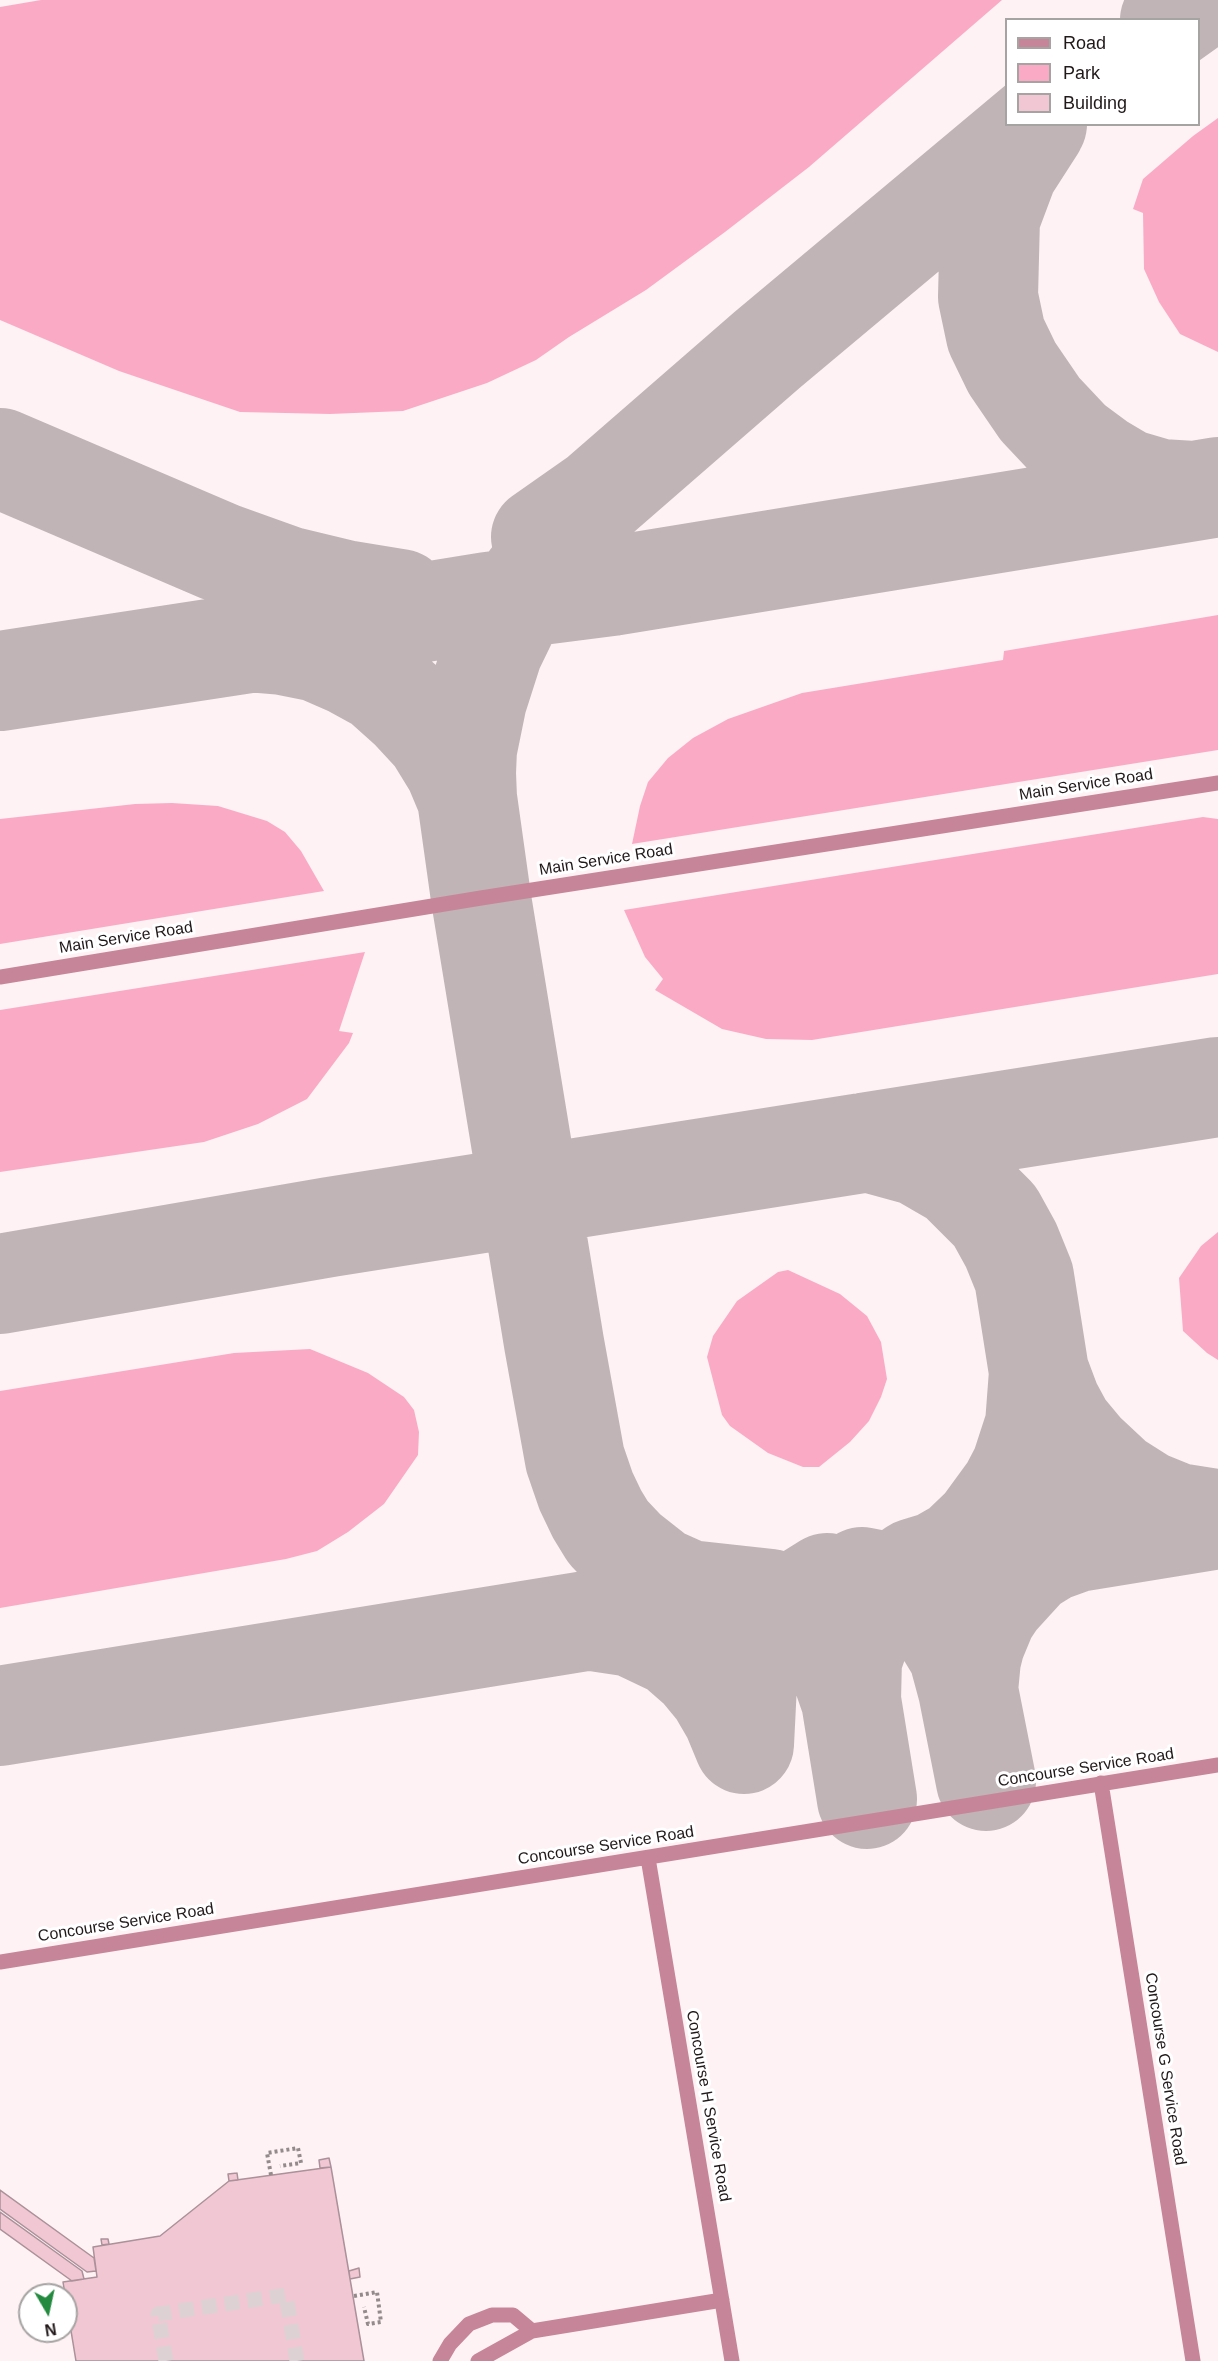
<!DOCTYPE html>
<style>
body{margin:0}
#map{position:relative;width:1218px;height:2361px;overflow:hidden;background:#fef2f5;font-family:Arial,sans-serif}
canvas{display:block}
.legend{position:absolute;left:1005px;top:18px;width:195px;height:108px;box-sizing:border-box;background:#fff;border:2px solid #a6a3a3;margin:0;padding:8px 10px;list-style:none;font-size:18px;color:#21181a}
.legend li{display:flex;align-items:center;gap:12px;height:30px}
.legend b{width:30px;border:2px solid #a6a3a3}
.north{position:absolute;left:18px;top:2283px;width:60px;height:60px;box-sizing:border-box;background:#fff;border:2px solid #a6a3a3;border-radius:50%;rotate:171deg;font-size:16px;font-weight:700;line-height:24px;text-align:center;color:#21181a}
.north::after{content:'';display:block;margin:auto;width:21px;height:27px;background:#238a40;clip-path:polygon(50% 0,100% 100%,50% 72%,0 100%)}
</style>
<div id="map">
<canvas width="1218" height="2361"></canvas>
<ul class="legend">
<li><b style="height:8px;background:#c7859a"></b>Road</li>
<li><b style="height:16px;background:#fbaac5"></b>Park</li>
<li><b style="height:16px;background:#f2c7d4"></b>Building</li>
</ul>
<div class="north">N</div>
</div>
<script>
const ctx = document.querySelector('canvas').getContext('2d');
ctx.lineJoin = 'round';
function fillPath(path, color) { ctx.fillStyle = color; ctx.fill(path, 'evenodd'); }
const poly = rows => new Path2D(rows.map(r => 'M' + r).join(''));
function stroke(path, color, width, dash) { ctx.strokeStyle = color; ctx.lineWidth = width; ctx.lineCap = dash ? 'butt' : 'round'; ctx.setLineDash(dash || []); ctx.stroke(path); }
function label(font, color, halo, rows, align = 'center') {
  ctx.font = font + ' Arial,sans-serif'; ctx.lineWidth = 6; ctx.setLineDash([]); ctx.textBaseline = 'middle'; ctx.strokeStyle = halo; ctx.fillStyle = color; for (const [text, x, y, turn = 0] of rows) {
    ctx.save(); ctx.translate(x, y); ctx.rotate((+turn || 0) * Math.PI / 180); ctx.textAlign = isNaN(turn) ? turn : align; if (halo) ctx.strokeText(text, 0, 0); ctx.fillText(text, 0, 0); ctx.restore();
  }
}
fillPath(poly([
 [41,0,1002,0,809,167,725,232,646,290,569,337,536,360,487,383,403,411,330,414,240,412,119,371,0,320,0,7],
 [1218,118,1218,352,1180,334,1159,302,1144,269,1143,213,1133,209,1143,179,1193,136],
 [1218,615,1218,750,632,844,640,806,648,782,668,758,693,738,728,719,802,693,1003,660,1004,651],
 [172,803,218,806,267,821,285,832,301,851,324,891,0,944,0,819,135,804],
 [1203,817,1218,819,1218,974,812,1040,766,1039,722,1029,655,990,663,979,645,957,624,910],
 [365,952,339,1031,353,1033,349,1043,307,1099,258,1124,204,1142,0,1172,0,1010],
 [1218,1232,1218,1360,1207,1353,1183,1331,1179,1278,1201,1246],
 [788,1270,840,1294,867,1316,881,1342,887,1379,881,1397,869,1421,850,1442,819,1467,803,1467,768,1453,730,1426,722,1415,707,1357,713,1336,737,1301,778,1272],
 [310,1349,368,1373,404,1397,414,1410,419,1432,418,1455,384,1504,348,1532,317,1551,286,1559,0,1608,0,1391,234,1353]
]), '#fbaac5');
stroke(poly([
 [1170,20,1198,0],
 [1035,128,1008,170,990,218,988,297,996,335,1012,368,1040,409,1072,443,1099,463,1126,479,1160,489,1193,491],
 [0,458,220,552,287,576,345,590,400,599],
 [598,497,563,538,530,580,510,615,493,650,477,700,467,749,466,773,467,798,481,898,554,1343,575,1459,586,1491,597,1514,608,1532,626,1551,659,1577,688,1590,770,1599,790,1606,811,1621,835,1654,851,1700,852,1659,863,1628,885,1592,893,1583,915,1568,938,1561,959,1549,983,1526,1010,1489,1021,1468,1035,1425,1039,1372],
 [541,537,598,497,767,350,1037,124],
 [259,643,283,645,318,652,350,666,381,683,410,709,435,736,454,767,467,798],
 [0,681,249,643,308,631,487,602,612,586,1218,487],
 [868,1142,919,1156,957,1178,995,1216,1011,1245,1024,1277,1039,1372,1051,1404,1064,1428,1084,1452,1115,1481,1145,1500,1177,1513,1216,1519],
 [0,1284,330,1227,1218,1087],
 [918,1568,1218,1519],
 [862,1577,893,1583,913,1594,938,1620,958,1653,968,1690,971,1659,975,1643,987,1614,997,1599,1028,1565,1049,1552,1074,1543],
 [593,1621,633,1627,675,1647,699,1668,718,1691,732,1715,744,1744,747,1684,755,1657,768,1631,780,1615,795,1603,827,1583],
 [968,1690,986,1781],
 [851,1700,867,1799],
 [0,1716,734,1597]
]), '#c0b4b7', 100);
const building = poly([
 [329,2158,331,2167,320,2168,319,2160,329,2158],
 [331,2167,364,2361,76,2361,63,2282,97,2277,93,2247,160,2236,229,2181,331,2167],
 [237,2173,238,2180,229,2181,228,2174,237,2173],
 [0,2190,94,2258,96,2271,87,2272,0,2209,0,2190],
 [0,2212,82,2271,84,2279,72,2281,0,2229,0,2212],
 [101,2239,108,2239,109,2244,102,2245,101,2239],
 [359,2268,360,2277,350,2279,349,2271,359,2268]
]);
fillPath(building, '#f2c7d4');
stroke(building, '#ab9199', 1.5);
stroke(poly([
 [166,2361,158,2314,286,2295,297,2361]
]), '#ddd1d4', 15, [15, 8]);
stroke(poly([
 [271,2175,267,2153,298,2148,301,2163,280,2166],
 [354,2296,377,2292,381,2322,368,2324,364,2307]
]), '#948a8c', 4, [3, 3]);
stroke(poly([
 [0,977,481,898,1218,783],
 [1101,1783,1193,2361],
 [648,1858,732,2361],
 [0,1962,1218,1765],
 [440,2361,450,2344,469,2324,492,2315,513,2315,532,2331],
 [478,2361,532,2331,722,2300]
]), '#c7859a', 15);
label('16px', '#21181a', '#fff', [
 ["Main Service Road",1086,785,-9],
 ["Main Service Road",606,860,-9],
 ["Main Service Road",126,938,-9],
 ["Concourse Service Road",1086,1768,-9],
 ["Concourse Service Road",606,1846,-9],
 ["Concourse Service Road",126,1923,-9],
 ["Concourse G Service Road",1165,2069,81],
 ["Concourse H Service Road",708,2106,80]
]);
</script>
